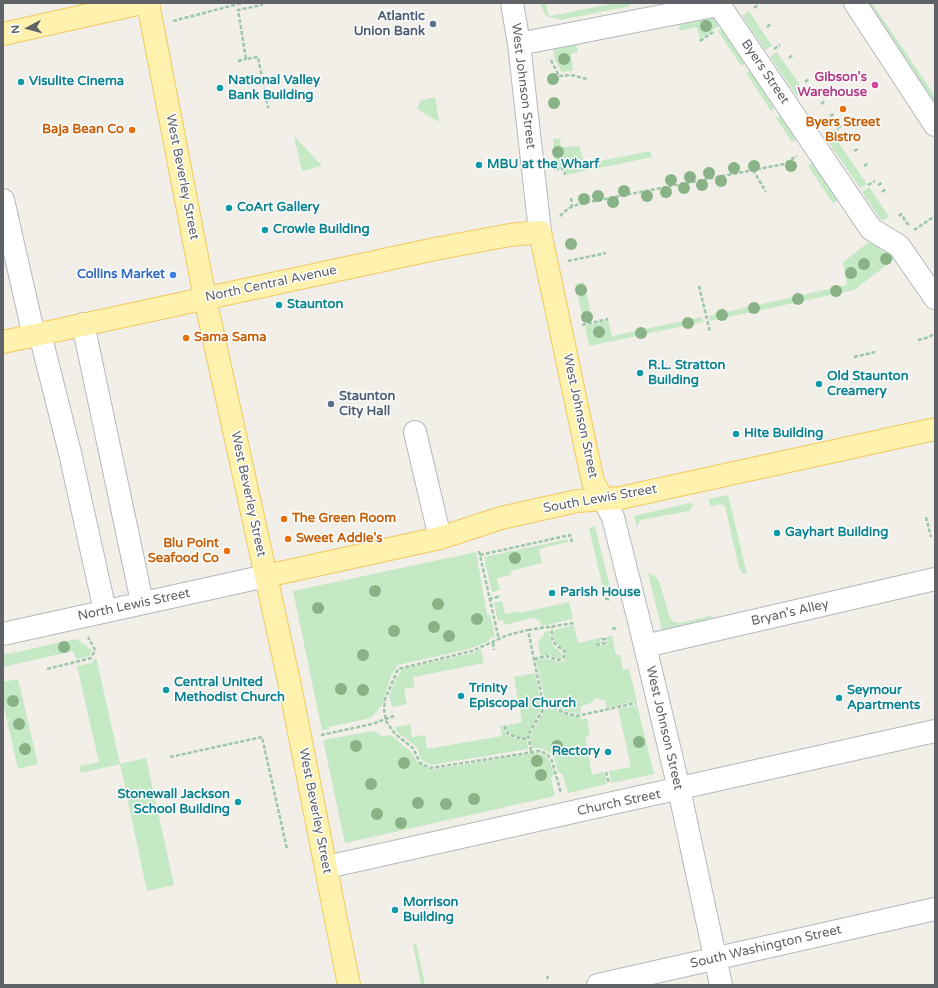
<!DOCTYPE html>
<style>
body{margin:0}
#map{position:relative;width:938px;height:988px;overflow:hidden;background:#f1efe8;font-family:"Varela Round",sans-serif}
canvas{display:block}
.frame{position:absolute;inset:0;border:4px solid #5f6368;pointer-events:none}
.north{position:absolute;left:8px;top:8px;width:40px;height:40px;-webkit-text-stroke:3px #fff;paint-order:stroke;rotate:264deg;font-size:11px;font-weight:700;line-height:16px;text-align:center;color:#5f6368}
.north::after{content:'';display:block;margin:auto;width:14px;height:18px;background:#5f6368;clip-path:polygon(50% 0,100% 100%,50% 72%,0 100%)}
</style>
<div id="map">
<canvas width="938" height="988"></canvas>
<div class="frame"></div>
<div class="north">N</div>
</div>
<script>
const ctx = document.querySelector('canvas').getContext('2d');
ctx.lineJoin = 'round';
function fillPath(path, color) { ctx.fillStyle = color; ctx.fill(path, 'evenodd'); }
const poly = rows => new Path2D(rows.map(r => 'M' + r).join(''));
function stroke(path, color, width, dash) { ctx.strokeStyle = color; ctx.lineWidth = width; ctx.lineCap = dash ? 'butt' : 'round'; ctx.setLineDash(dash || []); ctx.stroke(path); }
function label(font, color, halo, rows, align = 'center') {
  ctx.font = font + ' "Varela Round",sans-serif'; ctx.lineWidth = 3; ctx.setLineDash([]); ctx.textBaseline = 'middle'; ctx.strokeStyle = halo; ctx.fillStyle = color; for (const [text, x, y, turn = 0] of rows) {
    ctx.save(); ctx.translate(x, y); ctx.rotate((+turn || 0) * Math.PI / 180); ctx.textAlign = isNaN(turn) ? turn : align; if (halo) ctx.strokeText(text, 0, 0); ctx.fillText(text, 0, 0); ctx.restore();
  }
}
fillPath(poly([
 [540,3,546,3,548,15,551,16,614,3,629,3,630,6,561,20,546,16],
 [865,3,872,3,935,96,935,109],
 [749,11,772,46,765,50,742,16],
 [707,17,715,19,720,25,700,39,697,27,680,31,678,23],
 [723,28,746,63,741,66,718,31],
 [576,44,578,52,571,54,573,69,571,71,562,72,555,60,553,49],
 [777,52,804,91,797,96,770,57],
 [751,70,776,107,771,111,746,73],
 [435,97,439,122,417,109,420,101],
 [781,114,797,139,792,142,776,118],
 [294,136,322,166,302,171],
 [560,138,561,147,579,146,585,164,650,151,652,157,565,175,564,169,555,169,553,139],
 [836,139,867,184,860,188,829,143],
 [813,162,838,200,833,203,808,166],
 [869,187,889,217,884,220,881,220,862,192],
 [869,242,896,258,854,290,710,321,709,316,847,285,843,262],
 [584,282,592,320,584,322,575,284],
 [702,317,703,322,589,346,585,326,608,320,612,336],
 [728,495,747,574,742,573,739,568,725,506,721,504,711,506,708,499],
 [690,503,693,504,690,511,640,520,637,527,634,516],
 [595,526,610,587,603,588,589,528],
 [568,539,568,542,539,549,542,563,510,571,511,575,497,578,500,590,492,592,484,557],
 [476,552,487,615,490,614,495,637,489,638,489,641,469,649,398,665,391,676,382,705,371,718,329,727,329,729,322,730,293,591],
 [648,573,654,575,659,581,670,618,674,622,681,623,710,616,719,619,663,635],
 [502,601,505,614,519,611,520,613,569,602,573,619,542,626,539,620,532,618,504,625,503,620,498,621,494,603],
 [574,625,578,643,600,638,600,641,604,642,596,644,597,646,607,644,606,637,612,636,616,655,620,655,623,670,629,669,637,701,607,708,605,701,596,698,591,703,581,706,580,714,578,714,565,711,545,701,536,660,544,658,560,662,565,660,566,652,555,642,553,635,554,630],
 [550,630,550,637,553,646,563,654,560,659,550,655,540,655,538,642,544,635,544,632],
 [76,639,92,650,89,656,76,659,73,651,3,667,3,655],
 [481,649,484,663,413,677,415,687,404,689,407,704,392,707,389,696,395,680,402,669,473,653],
 [96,657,120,764,146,758,174,885,147,891,120,764,81,773,79,766,99,762,77,666,92,663],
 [535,673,542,707,526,738,521,738,509,733,505,726,522,722,514,677],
 [18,679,38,764,18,769,3,702,3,682],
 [545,705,567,715,581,717,581,720,587,718,590,736,585,737,592,775,604,772,607,784,568,793,563,775,558,772,555,760,550,753,541,748,531,748,530,735,546,708],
 [637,705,654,774,611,783,609,771,631,767,618,709],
 [410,724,412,737,425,735,427,749,502,736,500,726,502,726,507,736,521,740,527,740,528,749,431,765,421,760,417,747,397,732,395,727],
 [373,731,383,736,391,735,411,752,418,763,431,770,533,753,543,754,547,757,551,765,554,774,551,778,555,796,345,843,323,740],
 [416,943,425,985,421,985,413,944]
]), '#c5e8c5');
const minor = poly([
 [512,3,519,44,540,232],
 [855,3,935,125],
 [519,44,718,5,722,9,871,229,899,246,935,298],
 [3,200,34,336],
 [83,324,142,602],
 [40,334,70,453,105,611],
 [415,432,440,538],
 [603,499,613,517,640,625,679,789,721,985],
 [3,634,266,576],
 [645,646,935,579],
 [327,867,935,731],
 [598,985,935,909]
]);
const major = poly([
 [148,3,205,298,289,681,349,985],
 [3,34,142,3],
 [3,342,435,249,510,235,540,232,593,482,603,499],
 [266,576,440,538,501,518,577,501,620,498,935,429]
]);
stroke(minor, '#b5b8bc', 24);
stroke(major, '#f2c960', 24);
stroke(poly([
 [261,3,262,5,238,10,246,59,258,57,268,108],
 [754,8,758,5],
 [173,21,242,3],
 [767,27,771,24],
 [700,41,713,32],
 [774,49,780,45],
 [789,58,793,55],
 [551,60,559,76,571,75,587,79],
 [238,61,246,59],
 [805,82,809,79],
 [804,93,810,89],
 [821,104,825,101],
 [830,116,834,114],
 [838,128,842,125],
 [832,133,838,129],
 [854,151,858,149],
 [864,166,868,163],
 [555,169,564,169,565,175],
 [753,170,766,192],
 [868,185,875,181],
 [878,185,882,183],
 [882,192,886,189],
 [571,198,572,206],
 [560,216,569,208,579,204,784,164,797,156],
 [899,216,901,214,909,226],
 [914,230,935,216],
 [568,261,606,253],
 [699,286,710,332],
 [582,325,608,319],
 [918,340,929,337,935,333],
 [854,357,875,352],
 [926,517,931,537],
 [479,551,499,640],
 [480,555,570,535,572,542],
 [489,599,501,596],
 [605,599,609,599,610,601],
 [612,629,618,627],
 [528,630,574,623],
 [493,643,494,650],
 [596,645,605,643,605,639,601,640,601,638],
 [534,659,546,656,559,660,564,657,565,652,555,644,552,638,552,627],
 [47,669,91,658,95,650,88,637],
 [543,702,565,713,577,716,636,703],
 [504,726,508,734,522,739,528,738],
 [321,735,372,724,394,716],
 [531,751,528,735,544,708,528,630,508,635,472,651,398,669,385,699,384,709,386,721,395,734,413,748,420,763,431,768,540,751,547,754,552,761,561,793],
 [170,757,262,737,287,849],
 [606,772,609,783],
 [547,976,548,979]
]), '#9cc7a9', 2.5, [4, 2]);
stroke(minor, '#fff', 22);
stroke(major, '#fff2af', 22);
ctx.fillStyle = '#89b387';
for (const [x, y] of [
 [706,26],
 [564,59],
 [553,79],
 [554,103],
 [558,152],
 [754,166],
 [791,166],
 [734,168],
 [709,173],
 [690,177],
 [671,180],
 [721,181],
 [702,185],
 [684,188],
 [624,191],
 [666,192],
 [598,196],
 [647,196],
 [584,199],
 [613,202],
 [571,244],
 [886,259],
 [864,264],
 [851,273],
 [581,290],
 [836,291],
 [798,299],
 [754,308],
 [722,315],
 [587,317],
 [688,323],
 [599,332],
 [641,333],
 [515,558],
 [375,591],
 [438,604],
 [318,608],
 [477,619],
 [434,627],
 [394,631],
 [449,636],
 [64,647],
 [363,655],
 [341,689],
 [363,690],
 [13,701],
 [19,724],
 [639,742],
 [356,746],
 [557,746],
 [25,749],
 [537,761],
 [404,763],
 [541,775],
 [371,784],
 [474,799],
 [418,803],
 [446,804],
 [377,814],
 [401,823]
]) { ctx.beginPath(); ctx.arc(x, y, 6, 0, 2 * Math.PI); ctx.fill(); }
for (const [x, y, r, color] of [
 [433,24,4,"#5c6f8a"],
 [21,82,4,"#0f9aa8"],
 [875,85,4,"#d1479c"],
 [220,88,4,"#0f9aa8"],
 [843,109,4,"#e8710a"],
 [132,130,4,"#e8710a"],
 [479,165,4,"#0f9aa8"],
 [229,208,4,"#0f9aa8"],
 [265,230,4,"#0f9aa8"],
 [173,275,4,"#3f7fe0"],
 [279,305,4,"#0f9aa8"],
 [186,338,4,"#e8710a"],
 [640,373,4,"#0f9aa8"],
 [819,384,4,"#0f9aa8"],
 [331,404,4,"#5c6f8a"],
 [736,434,4,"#0f9aa8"],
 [284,519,4,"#e8710a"],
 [777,533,4,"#0f9aa8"],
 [288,539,4,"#e8710a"],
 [227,551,4,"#e8710a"],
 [552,593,4,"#0f9aa8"],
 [166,690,4,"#0f9aa8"],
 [461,696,4,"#0f9aa8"],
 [839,698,4,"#0f9aa8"],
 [608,752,4,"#0f9aa8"],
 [238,802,4,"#0f9aa8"],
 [395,910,4,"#0f9aa8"]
]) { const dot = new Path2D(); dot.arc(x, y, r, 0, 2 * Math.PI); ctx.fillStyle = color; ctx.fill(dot); stroke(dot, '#fff', 1.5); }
label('bold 13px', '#4e5e75', '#fff', [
 ["Atlantic",425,17],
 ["Union Bank",425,32],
 ["Staunton",339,397,"left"],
 ["City Hall",339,412,"left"]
], 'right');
label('13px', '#5f6368', '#fff', [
 ["Byers Street",765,72,56],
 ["West Johnson Street",523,86,83],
 ["West Beverley Street",182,177,79],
 ["North Central Avenue",271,284,-12],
 ["West Johnson Street",580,416,78],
 ["West Beverley Street",248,494,78],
 ["South Lewis Street",600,499,-10],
 ["North Lewis Street",134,605,-12],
 ["Bryan's Alley",790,613,-13],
 ["West Johnson Street",664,728,77],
 ["Church Street",619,803,-12],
 ["West Beverley Street",315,811,79],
 ["South Washington Street",766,947,-13]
]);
label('bold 13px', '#b23c85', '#fff', [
 ["Gibson's",867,78],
 ["Warehouse",867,93]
], 'right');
label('bold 13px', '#0d838f', '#fff', [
 ["National Valley",228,81],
 ["Bank Building",228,96],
 ["Visulite Cinema",29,82],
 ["MBU at the Wharf",487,165],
 ["CoArt Gallery",237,208],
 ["Crowle Building",273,230],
 ["Staunton",287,305],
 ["R.L. Stratton",648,366],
 ["Building",648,381],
 ["Old Staunton",827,377],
 ["Creamery",827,392],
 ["Hite Building",744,434],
 ["Gayhart Building",785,533],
 ["Parish House",560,593],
 ["Central United",174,683],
 ["Methodist Church",174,698],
 ["Trinity",469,689],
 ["Episcopal Church",469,704],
 ["Seymour",847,691],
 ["Apartments",847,706],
 ["Rectory",600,752,"right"],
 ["Stonewall Jackson",230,795,"right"],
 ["School Building",230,810,"right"],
 ["Morrison",403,903],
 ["Building",403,918]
], 'left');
label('bold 13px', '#c56008', '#fff', [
 ["Byers Street",843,123,"center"],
 ["Bistro",843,138,"center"],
 ["Baja Bean Co",124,130,"right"],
 ["Sama Sama",194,338],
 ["The Green Room",292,519],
 ["Sweet Addie's",296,539],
 ["Blu Point",219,544,"right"],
 ["Seafood Co",219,559,"right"]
], 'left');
label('bold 13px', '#366cbe', '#fff', [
 ["Collins Market",165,275]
], 'right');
</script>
